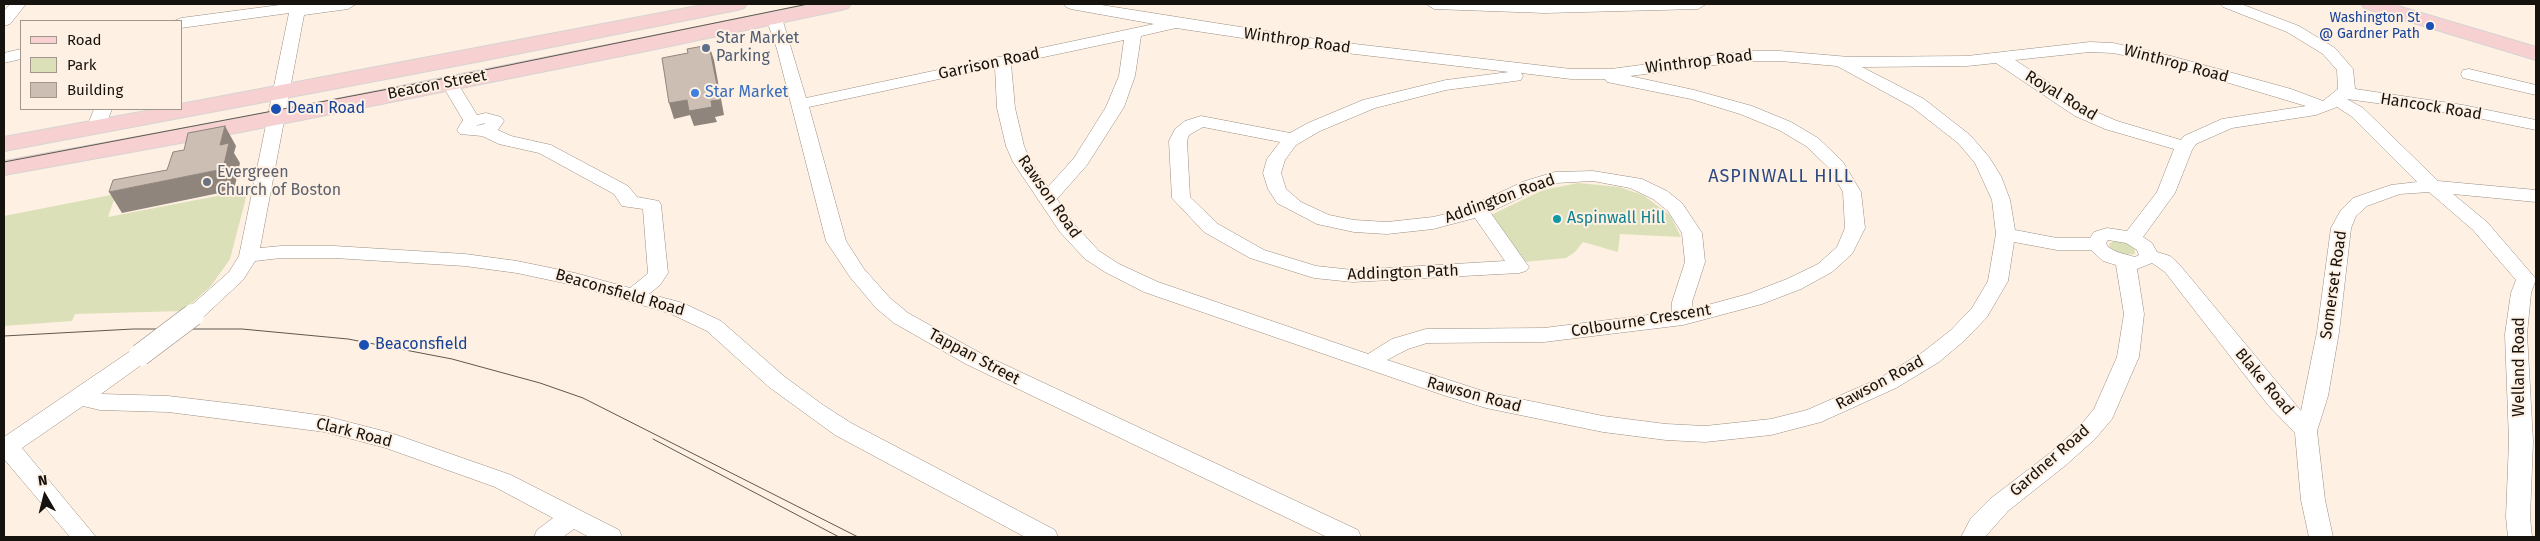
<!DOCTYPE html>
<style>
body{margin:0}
#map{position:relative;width:2540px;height:541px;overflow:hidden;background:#fef0e2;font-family:"Fira Sans",sans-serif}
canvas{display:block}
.frame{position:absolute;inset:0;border:5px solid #16120d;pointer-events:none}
.legend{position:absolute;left:20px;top:20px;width:162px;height:90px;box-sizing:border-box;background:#fef0e2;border:1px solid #a1978d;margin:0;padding:6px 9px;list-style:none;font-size:15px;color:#16120d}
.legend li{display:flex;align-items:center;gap:10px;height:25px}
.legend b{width:25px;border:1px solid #a1978d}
.north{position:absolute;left:20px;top:471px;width:50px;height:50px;-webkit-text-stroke:4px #fef0e2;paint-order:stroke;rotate:352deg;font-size:14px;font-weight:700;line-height:20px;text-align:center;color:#16120d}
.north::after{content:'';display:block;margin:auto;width:18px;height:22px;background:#16120d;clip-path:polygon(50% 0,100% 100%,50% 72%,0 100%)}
</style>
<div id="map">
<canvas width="2540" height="541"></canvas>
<div class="frame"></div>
<ul class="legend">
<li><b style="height:6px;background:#f7d1d1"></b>Road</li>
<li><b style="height:14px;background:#dce0b9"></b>Park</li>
<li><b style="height:14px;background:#cdbeb3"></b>Building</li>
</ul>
<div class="north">N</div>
</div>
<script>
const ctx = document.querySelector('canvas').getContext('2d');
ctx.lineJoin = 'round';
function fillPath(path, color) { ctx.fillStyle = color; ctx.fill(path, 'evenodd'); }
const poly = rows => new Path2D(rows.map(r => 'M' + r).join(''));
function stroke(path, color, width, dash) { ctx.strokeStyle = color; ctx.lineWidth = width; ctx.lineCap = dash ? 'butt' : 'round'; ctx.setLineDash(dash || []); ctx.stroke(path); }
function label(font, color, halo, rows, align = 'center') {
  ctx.font = font + ' "Fira Sans",sans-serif'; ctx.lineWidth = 4; ctx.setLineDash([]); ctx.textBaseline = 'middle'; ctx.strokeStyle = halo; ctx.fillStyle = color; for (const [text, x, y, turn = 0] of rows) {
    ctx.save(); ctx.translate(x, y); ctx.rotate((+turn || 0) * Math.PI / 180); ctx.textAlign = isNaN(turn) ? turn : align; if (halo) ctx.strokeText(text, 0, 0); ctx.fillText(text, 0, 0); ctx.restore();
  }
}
fillPath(poly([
 [1578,183,1619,187,1643,195,1670,215,1681,237,1620,234,1618,252,1583,242,1575,252,1566,258,1524,262,1491,215,1543,190],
 [248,190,230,259,211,286,183,311,75,314,72,321,4,326,4,216,116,194,108,217],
 [2114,241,2127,243,2134,247,2135,254,2120,255,2110,248,2109,244]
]), '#dce0b9');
const minor = poly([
 [10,4,26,4,10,24,4,26,4,11,10,4],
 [287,4,356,4,348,9,304,15,260,248,281,246,334,246,465,254,517,261,575,273,630,288,646,275,648,273,643,209,622,206,614,194,539,153,499,144,482,136,460,134,457,130,463,120,441,83,443,79,455,79,477,115,486,113,501,117,504,121,498,130,511,136,551,145,628,186,637,197,659,201,661,205,668,273,660,285,649,294,683,303,721,321,785,377,823,405,851,423,1055,530,1058,537,1025,537,835,435,769,387,707,331,669,313,573,285,517,273,465,266,334,258,281,258,255,261,243,280,200,320,193,322,186,320,183,315,186,310,229,272,239,256,289,13,181,28,181,21,174,21,181,18,287,4],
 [485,123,484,124,476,126,478,125,485,123],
 [1064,4,1095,4,1329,41,1571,69,1611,69,1746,51,1780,51,1849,57,1967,56,2090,42,2113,43,2171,56,2291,89,2323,101,2338,89,2337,70,2323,54,2287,32,2223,7,2220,4,2241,4,2299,26,2335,48,2353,69,2355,89,2463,105,2536,120,2536,130,2463,115,2347,99,2363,108,2438,181,2536,190,2536,202,2453,194,2487,222,2536,279,2531,293,2527,334,2533,441,2530,517,2532,537,2508,537,2506,517,2509,441,2505,334,2511,293,2516,280,2473,230,2429,192,2400,194,2367,206,2356,216,2351,228,2339,332,2328,396,2317,431,2325,500,2333,537,2309,537,2301,500,2295,433,2268,405,2165,272,2152,263,2137,269,2144,314,2139,357,2112,419,2095,439,2066,465,2008,511,1985,537,1961,537,1971,518,1990,499,2050,453,2079,427,2094,409,2117,357,2124,314,2116,265,2103,261,2091,250,2057,250,2014,242,2008,281,1987,317,1965,340,1939,362,1896,388,1821,422,1771,435,1705,442,1666,440,1603,432,1486,408,1443,395,1144,292,1105,272,1085,259,1060,232,1013,162,1006,146,997,108,995,67,809,107,846,241,864,269,890,298,908,313,982,354,1358,530,1361,537,1327,537,966,364,894,323,876,308,850,277,826,241,777,49,766,18,769,15,774,13,782,18,806,98,1154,24,1071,9,1066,7,1064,4],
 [1176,28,1329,51,1509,72,1446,80,1363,100,1308,123,1290,133,1201,116,1185,121,1175,129,1169,141,1172,198,1204,232,1250,258,1314,278,1353,282,1519,273,1526,271,1529,267,1490,212,1539,189,1556,183,1593,181,1630,188,1653,199,1668,211,1682,233,1685,262,1672,302,1672,312,1544,328,1426,329,1392,339,1368,354,1158,282,1119,264,1099,251,1074,224,1057,199,1087,165,1124,107,1135,76,1141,36,1176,28],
 [1124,40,1119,76,1106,107,1074,158,1048,187,1031,162,1024,146,1015,108,1011,64,1124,40],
 [2090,52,2113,53,2162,63,2306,106,2222,119,2184,136,2181,140,2117,121,2087,108,2015,60,2090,52],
 [1746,61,1780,61,1837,66,1912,107,1958,143,1975,163,1992,200,1996,234,1988,281,1972,308,1951,330,1923,352,1880,378,1807,410,1771,419,1705,426,1666,424,1603,416,1486,392,1387,360,1408,349,1427,343,1544,342,1683,325,1762,304,1801,289,1832,272,1852,254,1865,228,1861,192,1843,162,1818,138,1791,122,1752,106,1694,90,1630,76,1746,61],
 [1996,63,2075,116,2105,129,2174,149,2157,192,2127,231,2107,228,2094,232,2090,238,2057,238,2015,230,2010,200,2001,176,1989,157,1970,135,1924,99,1862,67,1967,66,1996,63],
 [1521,73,1571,79,1605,79,1607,82,1691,99,1740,114,1779,130,1806,146,1830,169,1843,192,1845,228,1837,247,1818,264,1787,279,1748,294,1693,309,1692,302,1705,262,1702,233,1682,203,1667,191,1642,179,1593,171,1555,172,1525,181,1462,210,1433,217,1387,222,1354,220,1329,215,1301,202,1286,189,1281,173,1285,160,1296,145,1320,131,1375,108,1446,90,1515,81,1521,80,1523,76,1521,73],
 [2337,107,2351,116,2417,182,2391,185,2353,198,2341,210,2331,228,2317,332,2301,411,2179,264,2170,256,2157,252,2152,243,2143,237,2175,193,2192,150,2196,144,2232,128,2316,115,2337,107],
 [1203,127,1280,142,1267,159,1263,173,1268,189,1277,203,1317,224,1354,232,1387,234,1433,229,1475,218,1505,261,1353,270,1316,266,1264,250,1218,224,1190,197,1187,141,1189,135,1203,127],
 [2108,240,2126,243,2137,250,2139,255,2135,257,2117,252,2108,247,2106,243,2108,240],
 [1426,4,1706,4,1698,9,1545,13,1434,9,1426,4],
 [21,49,21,59,4,63,4,53,21,49],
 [2469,69,2536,85,2536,95,2463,78,2461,74,2463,70,2469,69],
 [94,109,112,109,105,127,102,131,96,132,90,131,87,127,94,109],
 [140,348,148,350,151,355,148,360,101,394,168,396,253,406,325,416,391,433,511,475,619,530,622,537,589,537,574,529,563,537,534,537,537,530,553,518,495,487,386,448,325,432,168,412,100,410,83,406,22,448,96,537,70,537,4,459,4,437,132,350,140,348]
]);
const major = poly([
 [708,4,747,4,744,8,737,10,476,62,4,151,4,137,157,109,181,109,181,104,708,4],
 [813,4,851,4,848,8,841,10,651,50,241,132,4,175,4,161,241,118,813,4],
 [2361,4,2391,4,2536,47,2536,60,2364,8,2361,4]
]);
stroke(minor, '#9b8e82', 1);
stroke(major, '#d5d4d3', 2);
fillPath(minor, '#fff');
fillPath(major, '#f7d1d1');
stroke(poly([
 [4,162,436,80,808,4],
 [4,336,133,329,242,329,348,339,452,359,540,383,583,398,858,537],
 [653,439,839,537]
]), '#5f5850', 1);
const minorBridge = poly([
 [140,355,193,315]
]);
stroke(minorBridge, '#9b8e82', 23, []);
stroke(minorBridge, '#fff', 22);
fillPath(poly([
 [709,45,714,60,724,115,715,117,717,122,694,126,690,115,674,119,669,103,687,100,711,101],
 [225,126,236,146,234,153,240,163,234,190,122,213,109,192,223,169,220,145]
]), '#90857d');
const building = poly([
 [709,45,720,100,711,101,712,107,689,111,687,100,669,103,662,58,688,53,687,49,709,45],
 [225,126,220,145,229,143,223,169,109,192,113,180,167,170,173,152,184,150,188,133,225,126]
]);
fillPath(building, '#cdbeb3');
stroke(building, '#90857d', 1);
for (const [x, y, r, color] of [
 [2430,26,5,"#1a4fb4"],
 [706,48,5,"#5c6f8a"],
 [695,93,5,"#3f7fe0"],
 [276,109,6,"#1a4fb4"],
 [207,182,5,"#6b7280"],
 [1557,219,5,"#0f9aa8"],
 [364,345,6,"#1a4fb4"]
]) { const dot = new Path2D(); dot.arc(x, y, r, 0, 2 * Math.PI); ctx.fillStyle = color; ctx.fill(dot); stroke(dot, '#fef0e2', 2); }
label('14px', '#164399', '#fef0e2', [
 ["Washington St",2420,18],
 ["@ Gardner Path",2420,34]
], 'right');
label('16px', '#4e5e75', '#fef0e2', [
 ["Star Market",716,39],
 ["Parking",716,57]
], 'left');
label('16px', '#16120d', '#fef0e2', [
 ["Winthrop Road",1297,41,8],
 ["Winthrop Road",1699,62,-7],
 ["Garrison Road",989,64,-12],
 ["Winthrop Road",2176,64,15],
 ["Beacon Street",437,85,-11],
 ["Royal Road",2061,96,31],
 ["Hancock Road",2431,107,9],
 ["Rawson Road",1049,197,55],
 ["Addington Road",1500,199,-20],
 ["Addington Path",1403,273,-2],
 ["Somerset Road",2334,285,-82],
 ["Beaconsfield Road",620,293,16],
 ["Colbourne Crescent",1641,321,-9],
 ["Tappan Street",974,357,28],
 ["Welland Road",2520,367,-90],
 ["Blake Road",2264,382,50],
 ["Rawson Road",1880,383,-28],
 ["Rawson Road",1474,395,15],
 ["Clark Road",354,433,14],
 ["Gardner Road",2050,461,-41]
]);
label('16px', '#366cbe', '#fef0e2', [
 ["Star Market",705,93]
], 'left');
label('16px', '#164399', '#fef0e2', [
 ["Dean Road",287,109],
 ["Beaconsfield",375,345]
], 'left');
label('16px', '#5b616d', '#fef0e2', [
 ["Evergreen",217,173],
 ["Church of Boston",217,191]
], 'left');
label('16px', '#0d838f', '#fef0e2', [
 ["Aspinwall Hill",1567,219]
], 'left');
ctx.letterSpacing = '1px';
label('18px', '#2c4980', '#fef0e2', [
 ["ASPINWALL HILL",1781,177]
]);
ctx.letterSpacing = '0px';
</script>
